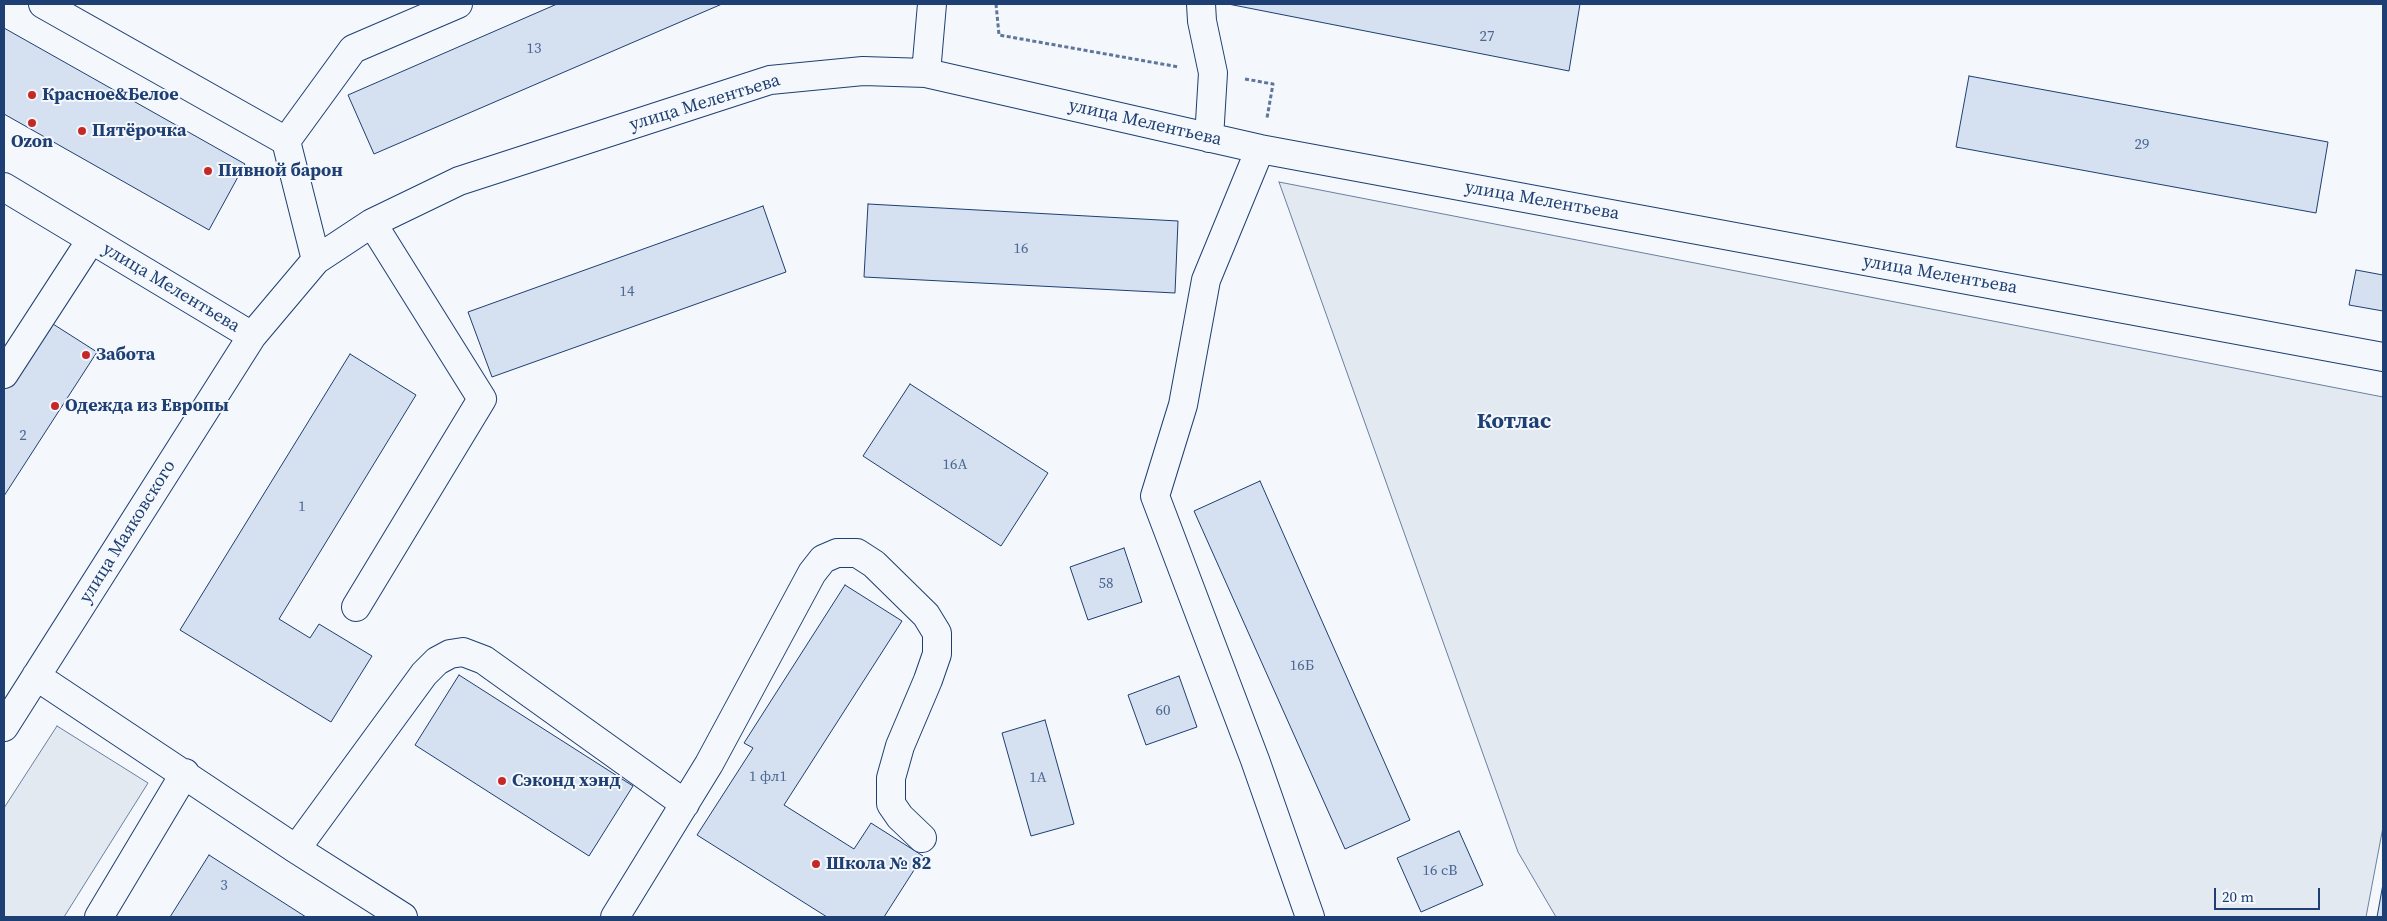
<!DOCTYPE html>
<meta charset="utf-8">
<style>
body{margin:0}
#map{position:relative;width:2387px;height:921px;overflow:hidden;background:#f4f7fb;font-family:"Source Serif 4",serif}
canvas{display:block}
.frame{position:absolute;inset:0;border:5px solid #1d3f73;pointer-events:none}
.scale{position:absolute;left:2214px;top:888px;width:106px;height:22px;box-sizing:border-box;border:2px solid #1d3f73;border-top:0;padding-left:6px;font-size:15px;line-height:18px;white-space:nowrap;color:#1d3f73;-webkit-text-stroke:4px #f4f7fb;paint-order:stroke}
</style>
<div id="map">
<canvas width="2387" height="921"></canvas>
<div class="frame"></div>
<div class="scale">20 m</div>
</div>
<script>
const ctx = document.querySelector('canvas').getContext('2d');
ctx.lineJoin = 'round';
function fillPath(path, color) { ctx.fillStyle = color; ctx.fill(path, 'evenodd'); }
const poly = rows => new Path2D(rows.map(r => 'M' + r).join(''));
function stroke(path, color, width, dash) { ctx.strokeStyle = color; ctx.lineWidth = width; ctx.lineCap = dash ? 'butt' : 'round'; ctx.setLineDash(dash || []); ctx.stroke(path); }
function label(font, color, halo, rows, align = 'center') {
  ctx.font = font + ' "Source Serif 4",serif'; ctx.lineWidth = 4; ctx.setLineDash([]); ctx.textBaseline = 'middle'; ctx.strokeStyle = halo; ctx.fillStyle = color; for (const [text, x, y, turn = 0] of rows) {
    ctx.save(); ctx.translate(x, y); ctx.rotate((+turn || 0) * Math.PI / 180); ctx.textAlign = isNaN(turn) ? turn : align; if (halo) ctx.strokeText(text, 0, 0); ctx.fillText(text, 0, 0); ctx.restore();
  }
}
const green = poly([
 [1279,182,2383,397,2383,827,2366,917,1556,917,1518,852,1279,182],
 [57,726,148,783,64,917,4,917,4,808,57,726]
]);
fillPath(green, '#e3e9f0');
stroke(green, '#687fa3', 1);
const building = poly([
 [557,4,722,4,374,154,348,95,557,4],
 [1228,4,1580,4,1569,71,1228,4],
 [4,28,245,164,209,230,4,114,4,28],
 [1969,76,2328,142,2316,213,1956,147,1969,76],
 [868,204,1178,221,1175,293,864,277,868,204],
 [763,206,786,272,492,377,468,312,763,206],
 [2356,270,2383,275,2383,311,2349,305,2356,270],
 [42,317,97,352,4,496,4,376,42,317],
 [350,354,416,395,279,619,310,638,319,624,372,656,331,722,180,630,350,354],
 [910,384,1048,473,1001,546,863,456,910,384],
 [1260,481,1410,820,1345,849,1194,511,1260,481],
 [1124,548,1142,602,1088,620,1070,567,1124,548],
 [845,585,902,621,784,805,854,849,871,823,923,856,884,917,827,917,697,835,753,748,744,743,845,585],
 [459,675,633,786,589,856,415,745,459,675],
 [1179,676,1197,727,1146,745,1128,695,1179,676],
 [1045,720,1074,824,1031,836,1002,733,1045,720],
 [1459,831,1483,885,1421,912,1397,858,1459,831],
 [209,855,306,917,170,917,209,855],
 [2383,884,2383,917,2377,917,2383,884]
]);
fillPath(building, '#d5e0f0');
stroke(building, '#1d3f73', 1);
const minor = poly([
 [43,4,286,141,316,260],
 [1201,4,1202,21,1213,73,1209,138],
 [926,73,932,4],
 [286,141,353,49,458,4],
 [1260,149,1206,280,1183,405,1155,496,1255,760,1310,917],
 [4,187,252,336],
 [4,374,91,240],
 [356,607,482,399,372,223],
 [36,676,296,849,403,917],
 [4,727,252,336,316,260,372,223,459,181,770,80,863,71,926,73,1260,149,2383,357],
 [296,849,424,674,437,661,450,654,463,652,484,660,685,804],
 [99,917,185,773],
 [615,917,709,764,812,573,823,559,837,553,857,553,874,564,926,615,937,633,937,654,928,680,900,746,891,778,891,804,900,817,922,838]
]);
stroke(minor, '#1d3f73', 30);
stroke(poly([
 [996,4,999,35,1179,67],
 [1245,79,1273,84,1267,118]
]), '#5e769c', 3, [4, 2.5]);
stroke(minor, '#f4f7fb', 28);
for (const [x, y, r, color] of [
 [32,95,5,"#c62828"],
 [32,123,5,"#c62828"],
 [82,131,5,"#c62828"],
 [208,171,5,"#c62828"],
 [86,355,5,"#c62828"],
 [55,406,5,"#c62828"],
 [502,781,5,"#c62828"],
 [816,864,5,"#c62828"]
]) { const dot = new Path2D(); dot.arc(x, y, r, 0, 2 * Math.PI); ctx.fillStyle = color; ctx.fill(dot); stroke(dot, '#f4f7fb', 2); }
label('15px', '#4b6792', null, [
 ["27",1487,37],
 ["13",534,49],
 ["29",2142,145],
 ["16",1021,249],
 ["14",627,292],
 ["2",23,436],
 ["16А",955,465],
 ["1",302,507],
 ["58",1106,584],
 ["16Б",1302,666],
 ["60",1163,711],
 ["1 фл1",768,777],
 ["1А",1038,778],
 ["16 сВ",1440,871],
 ["3",224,886]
]);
label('bold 18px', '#1d3f73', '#f4f7fb', [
 ["Красное&Белое",42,95],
 ["Пятёрочка",92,131],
 ["Ozon",32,142,"center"],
 ["Пивной барон",218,171],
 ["Забота",96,355],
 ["Одежда из Европы",65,406],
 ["Сэконд хэнд",512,781],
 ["Школа № 82",826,864]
], 'left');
label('18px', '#1d3f73', '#f4f7fb', [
 ["улица Мелентьева",705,103,-17],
 ["улица Мелентьева",1145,123,13],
 ["улица Мелентьева",1542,201,10],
 ["улица Мелентьева",1940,275,10],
 ["улица Мелентьева",171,288,31],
 ["улица Маяковского",128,532,-58]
]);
label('bold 22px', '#1d3f73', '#f4f7fb', [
 ["Котлас",1514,422]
]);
</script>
